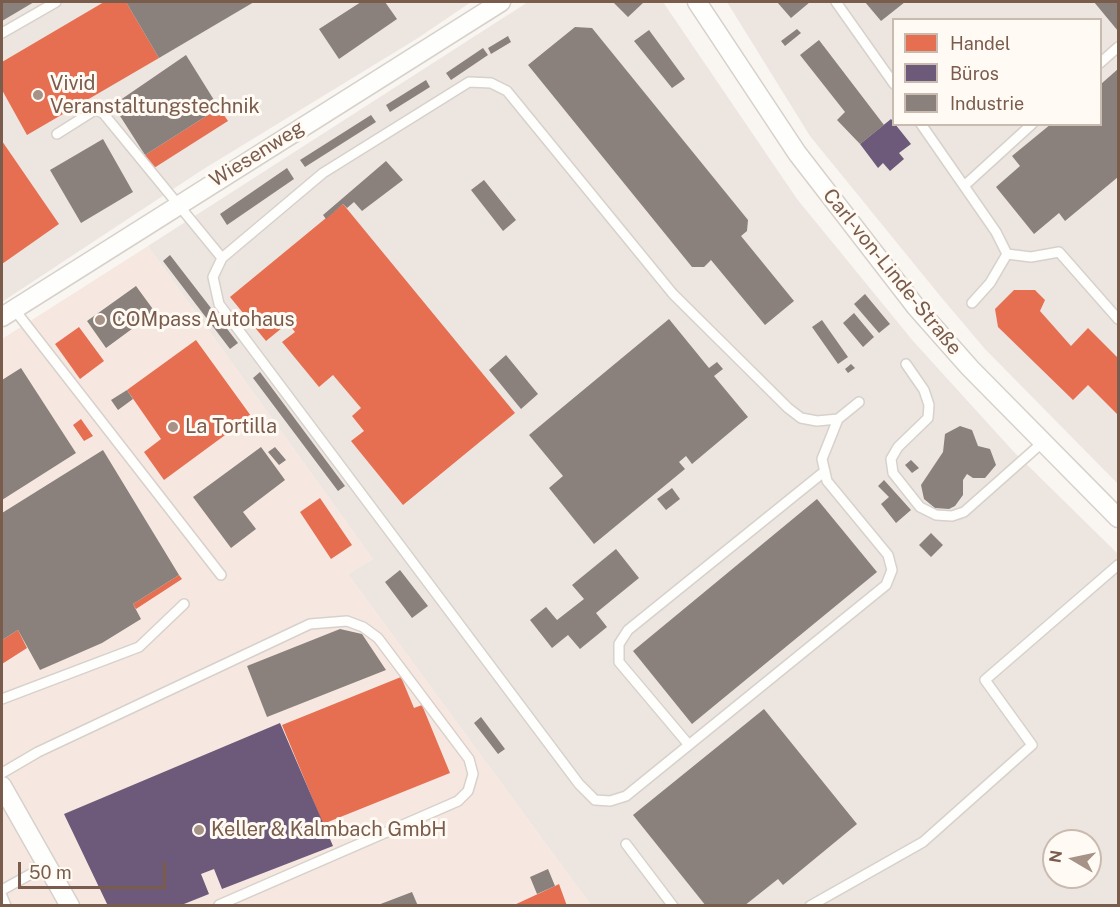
<!DOCTYPE html>
<meta charset="utf-8">
<style>
body{margin:0}
#map{position:relative;width:1120px;height:907px;overflow:hidden;background:#f9f5f0;font-family:"Public Sans",sans-serif}
canvas{display:block}
.frame{position:absolute;inset:0;border:3px solid #7a5c4d;pointer-events:none}
.legend{position:absolute;left:892px;top:18px;width:210px;height:108px;box-sizing:border-box;background:#fffaf3;border:2px solid #cabbb1;margin:0;padding:8px 10px;list-style:none;font-size:18px;color:#7a5c4d}
.legend li{display:flex;align-items:center;gap:12px;height:30px}
.legend b{width:30px;border:2px solid #cabbb1}
.north{position:absolute;left:1042px;top:829px;width:60px;height:60px;box-sizing:border-box;background:#fffaf3;border:2px solid #cabbb1;border-radius:50%;rotate:279deg;font-size:16px;font-weight:700;line-height:24px;text-align:center;color:#7a5c4d}
.north::after{content:'';display:block;margin:auto;width:21px;height:27px;background:#a69286;clip-path:polygon(50% 0,100% 100%,50% 72%,0 100%)}
.scale{position:absolute;left:18px;top:862px;width:148px;height:27px;box-sizing:border-box;border:3px solid #7a5c4d;border-top:0;padding-left:8px;font-size:18px;line-height:21px;white-space:nowrap;color:#7a5c4d;-webkit-text-stroke:4px #fffaf3;paint-order:stroke}
</style>
<div id="map">
<canvas width="1120" height="907"></canvas>
<div class="frame"></div>
<ul class="legend">
<li><b style="height:16px;background:#e76f51"></b>Handel</li>
<li><b style="height:16px;background:#6d597a"></b>Büros</li>
<li><b style="height:16px;background:#8a817c"></b>Industrie</li>
</ul>
<div class="north">N</div>
<div class="scale">50 m</div>
</div>
<script>
const ctx = document.querySelector('canvas').getContext('2d');
ctx.lineJoin = 'round';
function fillPath(path, color) { ctx.fillStyle = color; ctx.fill(path, 'evenodd'); }
const poly = rows => new Path2D(rows.map(r => 'M' + r).join(''));
function stroke(path, color, width, dash) { ctx.strokeStyle = color; ctx.lineWidth = width; ctx.lineCap = dash ? 'butt' : 'round'; ctx.setLineDash(dash || []); ctx.stroke(path); }
function label(font, color, halo, rows, align = 'center') {
  ctx.font = font + ' "Public Sans",sans-serif'; ctx.lineWidth = 6; ctx.setLineDash([]); ctx.textBaseline = 'middle'; ctx.strokeStyle = halo; ctx.fillStyle = color; for (const [text, x, y, turn = 0] of rows) {
    ctx.save(); ctx.translate(x, y); ctx.rotate((+turn || 0) * Math.PI / 180); ctx.textAlign = isNaN(turn) ? turn : align; if (halo) ctx.strokeText(text, 0, 0); ctx.fillText(text, 0, 0); ctx.restore();
  }
}
fillPath(poly([
 [148,246,373,559,348,574,591,905,2,906,2,339]
]), '#f6e8e1');
fillPath(poly([
 [2,2,471,2,418,38,202,170,2,302],
 [528,2,663,2,797,199,913,341,1013,451,1118,554,1118,905,591,905,348,574,373,559,148,246],
 [1054,841,1090,841,1090,877,1054,877],
 [727,2,1118,2,1118,484,985,349,941,297,810,136],
 [894,20,1100,20,1100,124,894,124]
]), '#ede5e0');
fillPath(poly([
 [104,2,126,2,159,58,27,135,2,90,2,62],
 [219,108,228,121,154,168,145,155],
 [2,141,59,224,2,264],
 [343,204,515,413,403,505,351,441,364,431,352,416,361,408,333,375,319,387,282,342,295,332,288,323,266,341,230,297],
 [1014,290,1035,290,1045,300,1040,311,1071,346,1088,328,1118,358,1118,415,1088,385,1073,400,998,327,995,309],
 [79,327,104,361,80,379,55,344],
 [196,340,251,416,164,480,144,452,161,439,127,390],
 [81,419,93,436,84,441,73,425],
 [320,498,352,545,331,559,300,512],
 [179,575,182,579,136,609,133,604],
 [18,630,27,648,2,664,2,640],
 [401,677,414,708,422,705,450,773,323,824,282,725],
 [559,884,567,906,512,906,555,886]
]), '#e76f51');
fillPath(poly([
 [891,119,911,144,899,153,904,159,890,171,883,163,878,168,860,144],
 [280,723,333,846,222,889,214,869,201,874,209,894,179,906,108,906,64,814]
]), '#6d597a');
fillPath(poly([
 [2,2,34,2,2,21],
 [126,2,254,2,159,58],
 [361,2,385,2,397,19,339,59,319,29],
 [613,2,641,2,643,3,628,17],
 [777,2,810,2,791,18],
 [865,2,905,2,881,21],
 [1094,2,1118,2,1118,31],
 [575,27,592,28,748,220,747,231,741,236,794,301,765,325,711,260,704,267,692,267,528,65],
 [797,29,801,33,785,46,781,41],
 [649,30,685,79,672,88,634,41],
 [508,36,511,42,491,54,488,48],
 [819,40,884,125,860,144,837,120,845,112,800,55],
 [483,48,488,55,451,80,446,73],
 [186,55,219,108,145,155,113,105],
 [1118,69,1118,177,1065,221,1059,213,1034,234,996,187,1020,166,1012,156,1051,124,1101,124,1101,84],
 [426,80,430,87,390,112,386,105],
 [371,115,376,122,305,167,300,160],
 [103,139,133,192,81,223,50,170],
 [386,161,403,180,362,211,354,202,347,208,343,204,326,219,323,215],
 [287,168,294,179,227,225,220,214],
 [484,180,516,220,503,231,471,190],
 [170,255,238,343,230,349,163,261],
 [136,286,155,312,106,348,87,321],
 [865,294,890,324,879,333,854,304],
 [854,313,874,337,863,347,843,323],
 [669,319,709,368,717,362,723,369,714,376,748,417,692,464,686,456,679,462,685,469,594,544,549,488,563,476,529,435],
 [822,320,848,357,838,364,812,327],
 [506,355,538,394,521,409,489,370],
 [851,364,855,368,848,373,845,369],
 [21,368,76,453,2,500,2,380],
 [260,372,345,486,338,491,253,378],
 [127,390,133,399,118,410,111,400],
 [960,426,972,430,978,446,990,449,996,465,985,478,973,478,967,474,963,480,963,495,955,506,949,509,935,508,924,499,921,485,943,452,945,434],
 [261,447,285,480,243,512,256,529,231,548,193,497],
 [275,447,286,460,279,465,268,452],
 [103,450,179,575,133,604,141,619,102,643,40,670,18,630,2,640,2,513],
 [911,460,919,468,912,473,905,465],
 [884,480,911,510,896,523,881,504,889,497,878,486],
 [672,488,680,499,666,510,657,499],
 [817,499,877,572,692,724,633,651],
 [931,533,943,545,931,557,919,545],
 [616,549,639,578,596,613,607,627,580,649,568,635,552,648,530,620,546,607,557,620,584,599,572,585],
 [400,570,428,606,412,618,385,582],
 [340,629,362,634,386,670,267,717,247,666],
 [764,709,857,824,783,885,778,879,744,906,706,906,633,815],
 [481,717,505,749,498,754,474,723],
 [548,869,555,886,537,894,530,877],
 [412,892,418,906,378,906,378,905]
]), '#8a817c');
const service = poly([
 [836,2,894,84],
 [2,33,56,2],
 [1100,63,1118,47],
 [921,124,996,232,1007,254,1031,257,1059,252,1118,319],
 [57,134,95,110,103,113,222,258],
 [964,186,1032,124],
 [972,303,990,283,1007,254],
 [14,309,221,575],
 [906,364,924,390,929,405,928,418,898,447,891,459,893,473,920,507,936,515,952,516,964,512,1043,442],
 [838,419,822,459,827,481,888,555,892,570,886,585,626,796,610,801,595,800,579,784,219,304,213,277,222,258,323,173,469,82,491,83,507,91,673,294,788,408,801,418,817,421,838,419,859,402],
 [2,699,139,647,184,604],
 [689,745,619,662,619,644,628,630,825,471],
 [2,773,38,752,310,624,347,621,363,627,378,638,469,759,473,774,468,791,458,801,219,905],
 [626,844,673,906],
 [2,890,47,865],
 [2,896,6,906],
 [810,906,923,842,1032,745,985,680,1118,565]
]);
const minor = poly([
 [697,2,797,153,916,307,970,368,1118,518],
 [2,317,501,2],
 [2,786,70,906]
]);
stroke(service, '#d7d1cb', 12);
stroke(minor, '#d7d1cb', 21);
stroke(service, '#fefefd', 9);
stroke(minor, '#fefefd', 18);
for (const [x, y, r, color] of [
 [38,95,6,"#a69286"],
 [100,320,6,"#a69286"],
 [173,427,6,"#a69286"],
 [199,830,6,"#a69286"]
]) { const dot = new Path2D(); dot.arc(x, y, r, 0, 2 * Math.PI); ctx.fillStyle = color; ctx.fill(dot); stroke(dot, '#fffaf3', 2); }
label('20px', '#7a5c4d', '#fffaf3', [
 ["Vivid",50,84],
 ["Veranstaltungstechnik",50,107],
 ["COMpass Autohaus",112,320],
 ["La Tortilla",185,427],
 ["Keller & Kalmbach GmbH",211,830]
], 'left');
label('20px', '#7a5c4d', '#fffaf3', [
 ["Wiesenweg",257,154,-32],
 ["Carl-von-Linde-Straße",892,272,51]
]);
</script>
